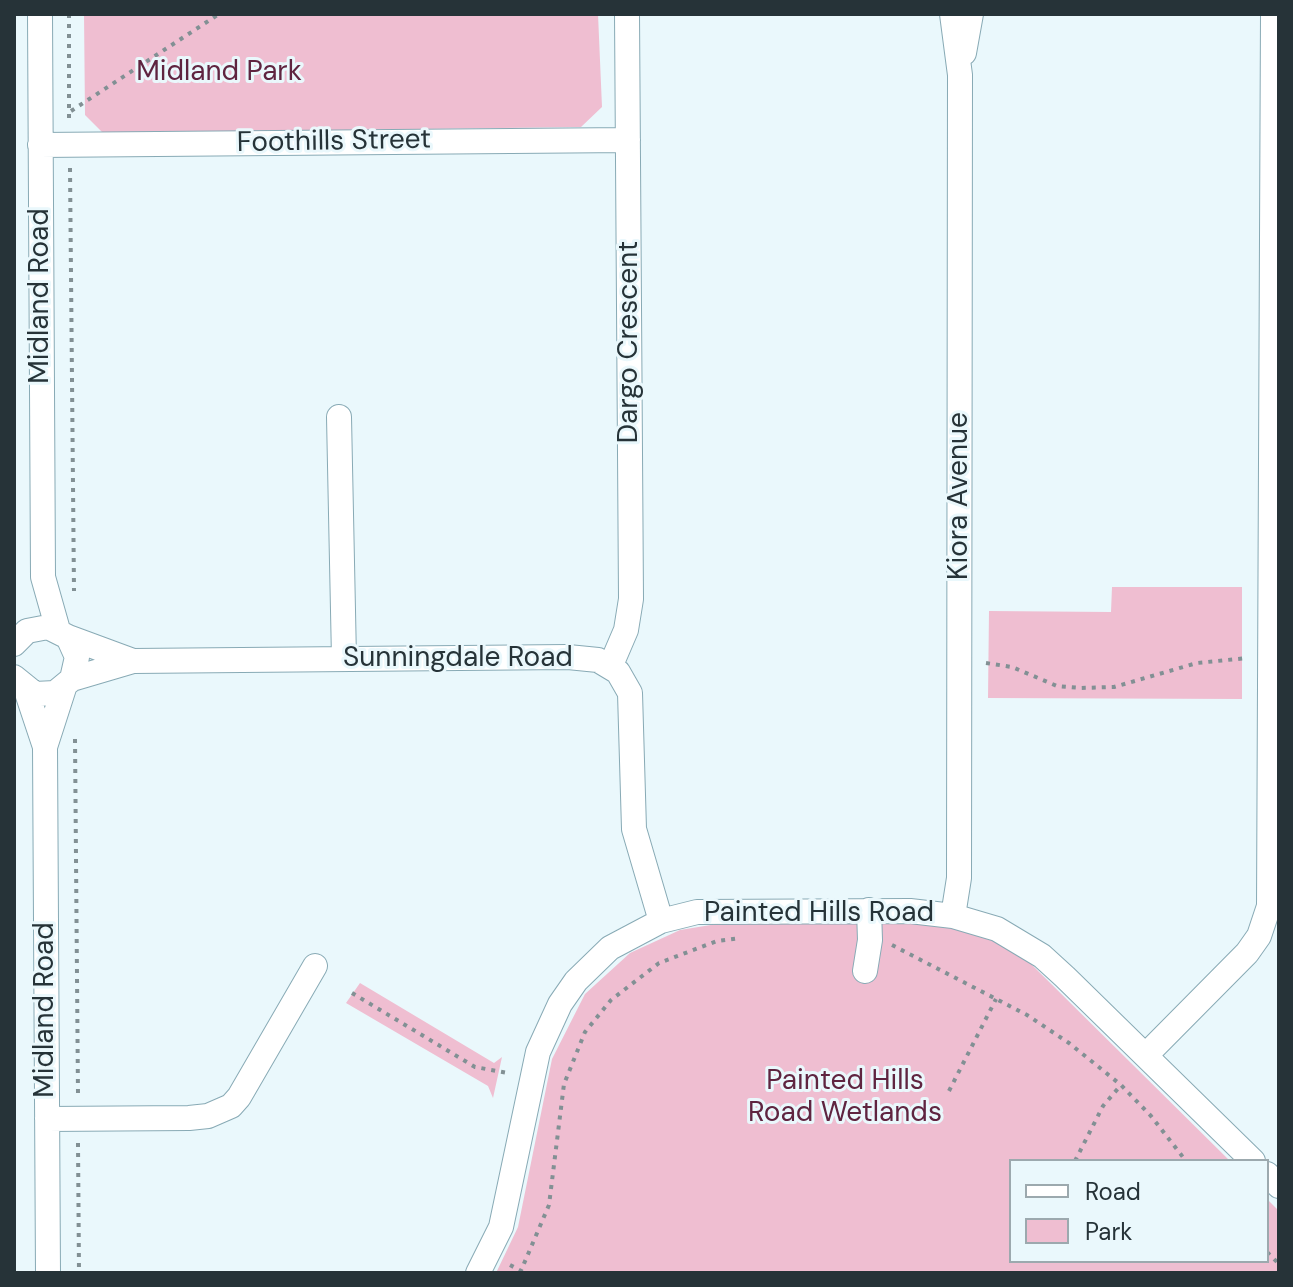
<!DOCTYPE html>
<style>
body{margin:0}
#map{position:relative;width:1293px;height:1287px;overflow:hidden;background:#eaf8fc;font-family:"DM Sans",sans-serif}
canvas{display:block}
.frame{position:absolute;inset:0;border:16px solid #263338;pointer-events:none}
.legend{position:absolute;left:1009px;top:1159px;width:260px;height:104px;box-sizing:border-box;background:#eaf8fc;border:2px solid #9ca9ae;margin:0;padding:10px 14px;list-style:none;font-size:24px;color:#263338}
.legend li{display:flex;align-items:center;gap:16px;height:40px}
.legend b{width:40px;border:2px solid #9ca9ae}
</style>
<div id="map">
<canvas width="1293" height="1287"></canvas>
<div class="frame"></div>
<ul class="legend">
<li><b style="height:10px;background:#fff"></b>Road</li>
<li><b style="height:22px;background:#efbed1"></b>Park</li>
</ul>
</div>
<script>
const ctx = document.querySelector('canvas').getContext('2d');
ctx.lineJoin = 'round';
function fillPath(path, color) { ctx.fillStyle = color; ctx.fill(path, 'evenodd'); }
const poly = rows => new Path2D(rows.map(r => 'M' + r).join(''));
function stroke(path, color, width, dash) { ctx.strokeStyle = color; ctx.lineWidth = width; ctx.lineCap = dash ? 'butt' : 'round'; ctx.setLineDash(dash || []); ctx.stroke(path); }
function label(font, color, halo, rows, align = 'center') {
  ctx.font = font + ' "DM Sans",sans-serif'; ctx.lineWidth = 6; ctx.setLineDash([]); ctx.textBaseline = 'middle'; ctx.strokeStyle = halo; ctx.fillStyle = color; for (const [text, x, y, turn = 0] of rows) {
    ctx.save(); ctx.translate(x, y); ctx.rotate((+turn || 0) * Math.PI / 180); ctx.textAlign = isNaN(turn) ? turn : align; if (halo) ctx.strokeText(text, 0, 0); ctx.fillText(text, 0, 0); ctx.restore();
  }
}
fillPath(poly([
 [84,14,598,14,602,107,581,127,103,133,85,115],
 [1112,587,1242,587,1242,699,988,698,989,611,1111,612],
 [723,923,919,923,943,926,993,940,1030,963,1230,1161,1011,1161,1011,1261,1267,1261,1267,1199,1279,1211,1279,1273,496,1273,518,1227,552,1059,585,994,630,953,680,930],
 [360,983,494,1063,502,1057,493,1098,488,1086,346,1003]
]), '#efbed1');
const minor = poly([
 [40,14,43,577,58,630],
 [952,14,960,75,959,878,953,916],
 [964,53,971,14],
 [40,145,628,140],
 [339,417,344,659],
 [68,637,133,661],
 [14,644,27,631,48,627,68,637,77,657,72,679,55,693,35,694,14,677],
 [611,665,626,630,631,599,627,14],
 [72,679,133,661,568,657,598,660,618,672,630,693,634,829,661,921],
 [26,690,45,747,48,1273],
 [45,747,64,688],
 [865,971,870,940,869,910],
 [1146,1055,1247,953,1259,936,1269,906,1273,14],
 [47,1119,189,1118,208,1116,231,1106,239,1097,315,966],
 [1267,1174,1279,1186],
 [478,1273,501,1227,538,1052,560,1004,576,981,610,948,661,921,697,912,910,911,953,916,997,929,1042,956,1065,977,1253,1161]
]);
stroke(minor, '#88aab5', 26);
stroke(poly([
 [69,14,69,123],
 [71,111,219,14],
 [70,168,74,591],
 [986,663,1012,667,1057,686,1081,688,1114,687,1197,663,1247,658],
 [75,739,78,1095],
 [892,945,1027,1015,1069,1043,1121,1085,1151,1116,1186,1161],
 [352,993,475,1067,508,1073],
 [949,1091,996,999],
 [78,1143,79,1273],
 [1075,1161,1103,1106,1121,1085],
 [1267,1252,1279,1264],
 [510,1265,525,1273],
 [520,1273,549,1205,564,1084,585,1032,611,1000,659,963,717,941,740,938]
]), '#829094', 4, [4, 6]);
stroke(minor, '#fff', 24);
label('28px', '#5f2440', '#eaf8fc', [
 ["Midland Park",219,73],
 ["Painted Hills",845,1082],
 ["Road Wetlands",845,1114]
]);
label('28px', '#263338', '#eaf8fc', [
 ["Foothills Street",334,142,-1],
 ["Midland Road",41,296,-90],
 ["Dargo Crescent",630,342,-90],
 ["Kiora Avenue",960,496,-90],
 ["Sunningdale Road",458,659],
 ["Painted Hills Road",819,914],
 ["Midland Road",46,1010,-90]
]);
</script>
